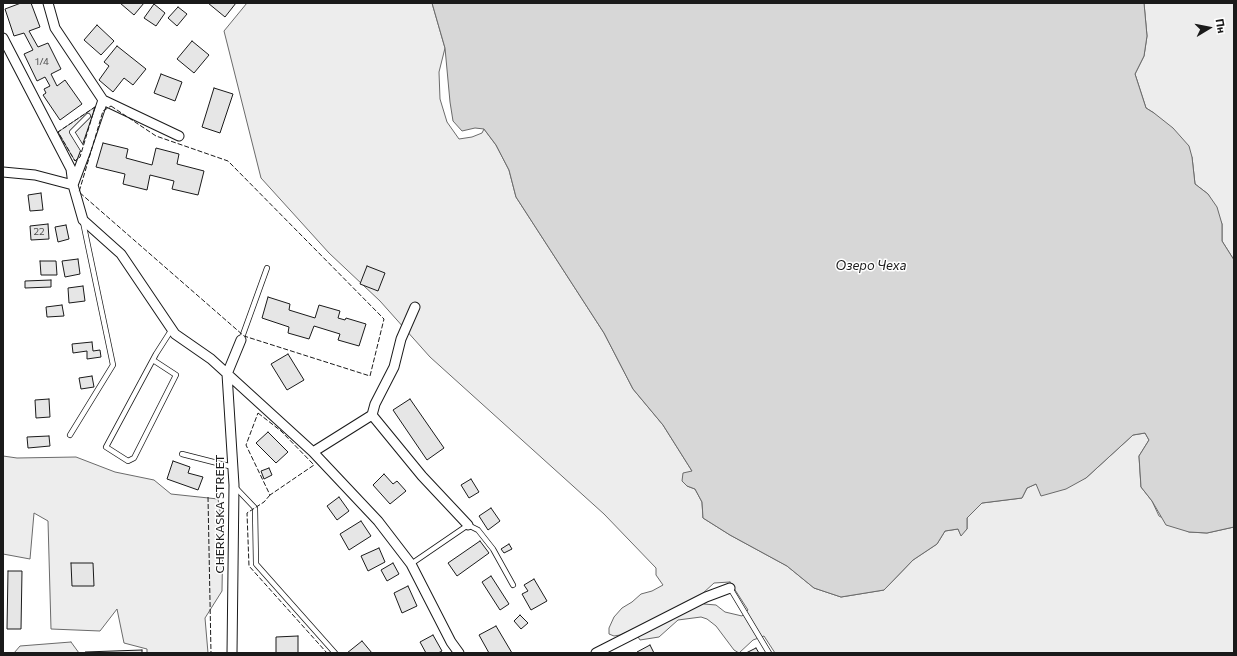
<!DOCTYPE html>
<meta charset="utf-8">
<style>
body{margin:0}
#map{position:relative;width:1237px;height:656px;overflow:hidden;background:#fff;font-family:Commissioner,sans-serif}
canvas{display:block}
.frame{position:absolute;inset:0;border:4px solid #1a1a1a;pointer-events:none}
.north{position:absolute;left:1189px;top:8px;width:40px;height:40px;-webkit-text-stroke:3px #fff;paint-order:stroke;rotate:80deg;font-size:11px;font-weight:700;line-height:16px;text-align:center;color:#1a1a1a}
.north::after{content:'';display:block;margin:auto;width:14px;height:18px;background:#1a1a1a;clip-path:polygon(50% 0,100% 100%,50% 72%,0 100%)}
</style>
<div id="map">
<canvas width="1237" height="656"></canvas>
<div class="frame"></div>
<div class="north">Пн</div>
</div>
<script>
const ctx = document.querySelector('canvas').getContext('2d');
ctx.lineJoin = 'round';
function fillPath(path, color) { ctx.fillStyle = color; ctx.fill(path, 'evenodd'); }
const poly = rows => new Path2D(rows.map(r => 'M' + r).join(''));
function stroke(path, color, width, dash) { ctx.strokeStyle = color; ctx.lineWidth = width; ctx.lineCap = dash ? 'butt' : 'round'; ctx.setLineDash(dash || []); ctx.stroke(path); }
function label(font, color, halo, rows, align = 'center') {
  ctx.font = font + ' Commissioner,sans-serif'; ctx.lineWidth = 3; ctx.setLineDash([]); ctx.textBaseline = 'middle'; ctx.strokeStyle = halo; ctx.fillStyle = color; for (const [text, x, y, turn = 0] of rows) {
    ctx.save(); ctx.translate(x, y); ctx.rotate((+turn || 0) * Math.PI / 180); ctx.textAlign = isNaN(turn) ? turn : align; if (halo) ctx.strokeText(text, 0, 0); ctx.fillText(text, 0, 0); ctx.restore();
  }
}
const built = poly([
 [247,3,432,3,445,48,439,72,440,99,447,122,459,139,472,137,482,133,484,129,496,145,509,170,516,197,604,333,633,389,663,425,692,471,687,486,695,489,702,502,703,518,730,535,787,566,814,588,841,597,884,590,913,560,937,544,945,531,958,529,961,535,967,529,967,518,982,503,1022,498,1027,488,1036,484,1086,478,1133,435,1145,433,1149,440,1139,456,1141,487,1152,501,1159,516,1189,532,1207,533,1234,527,1234,653,775,653,764,636,753,640,739,653,734,650,716,626,707,619,701,617,678,620,659,637,640,640,633,629,620,635,614,636,609,634,609,628,614,617,622,608,632,602,641,594,652,591,663,585,656,575,656,568,604,514,430,357,380,301,329,253,261,178,224,31,247,3],
 [730,582,748,610,742,616,725,612,716,605,704,604,700,601,702,594,714,583,730,582],
 [1144,3,1234,3,1234,260,1222,241,1222,224,1208,194,1195,184,1192,157,1154,113,1146,108,1135,74,1144,56,1147,36,1144,3],
 [95,107,80,157,75,161,58,132,95,107],
 [3,456,17,458,76,457,115,472,154,480,171,494,218,499,223,529,222,591,205,618,208,653,147,653,147,649,124,643,117,609,100,631,51,629,48,521,34,513,30,559,3,554,3,456],
 [71,642,79,653,14,653,20,646,71,642]
]);
fillPath(built, '#ededed');
stroke(built, '#6a6a6a', 1);
const water = poly([
 [432,3,1144,3,1147,36,1144,56,1135,74,1146,108,1154,113,1173,128,1189,146,1192,157,1195,184,1208,194,1217,207,1222,224,1222,241,1234,260,1234,527,1207,533,1189,532,1166,525,1152,501,1141,487,1139,456,1149,440,1145,433,1133,435,1086,478,1066,489,1041,496,1036,484,1027,488,1022,498,982,503,967,518,967,529,961,536,958,529,945,531,937,544,913,560,884,590,841,597,814,588,787,566,730,535,703,518,702,502,695,489,687,486,682,481,683,473,692,471,663,425,633,389,604,333,516,197,509,170,496,145,484,129,475,128,462,131,453,121,450,102,445,48,432,3]
]);
fillPath(water, '#d7d7d7');
stroke(water, '#6a6a6a', 1);
const building = poly([
 [21,3,31,3,40,27,29,31,38,47,48,43,61,69,51,74,57,86,65,80,82,104,60,120,43,95,46,93,44,89,50,86,45,77,37,81,24,54,33,50,24,33,14,36,5,9,21,3],
 [120,3,144,3,134,15,120,3],
 [208,3,236,3,225,17,208,3],
 [154,4,165,13,156,26,144,18,154,4],
 [178,7,187,14,177,26,168,18,178,7],
 [97,25,114,41,101,55,84,40,97,25],
 [192,41,209,55,194,73,177,59,192,41],
 [117,46,146,69,133,85,124,78,113,92,99,80,109,66,104,62,117,46],
 [161,74,182,82,175,101,154,93,161,74],
 [214,88,233,94,220,133,202,127,214,88],
 [103,143,128,149,126,158,152,165,156,148,179,154,177,164,204,171,198,195,172,189,174,181,150,175,147,190,123,184,125,174,96,167,103,143],
 [41,193,43,210,30,211,28,195,41,193],
 [48,224,49,239,31,240,30,226,48,224],
 [66,225,69,239,58,242,55,227,66,225],
 [78,259,80,274,65,277,62,261,78,259],
 [40,261,56,261,57,275,41,275,40,261],
 [367,266,385,273,378,291,360,284,367,266],
 [51,280,51,287,25,288,25,281,51,280],
 [83,286,85,301,69,303,68,288,83,286],
 [268,297,290,304,289,310,315,318,319,305,340,311,338,318,345,320,346,318,366,324,359,346,338,340,340,334,314,326,309,339,288,333,289,327,262,318,268,297],
 [62,305,64,316,47,317,46,307,62,305],
 [92,342,93,351,100,350,101,357,87,359,87,351,73,353,72,344,92,342],
 [288,354,304,380,287,390,271,364,288,354],
 [92,376,94,387,81,389,79,378,92,376],
 [49,399,50,417,36,418,35,400,49,399],
 [410,399,444,448,427,460,393,410,410,399],
 [268,432,288,452,276,463,256,443,268,432],
 [49,436,50,446,28,448,27,437,49,436],
 [173,461,190,467,188,473,203,477,198,490,167,479,173,461],
 [269,468,272,475,264,479,261,471,269,468],
 [384,474,393,484,397,481,406,491,390,504,373,485,384,474],
 [471,479,479,492,469,498,461,485,471,479],
 [339,497,349,511,337,520,327,506,339,497],
 [491,508,500,521,488,530,479,516,491,508],
 [361,521,371,536,349,550,340,534,361,521],
 [480,541,489,553,457,576,448,563,480,541],
 [509,544,512,549,504,553,501,549,509,544],
 [379,548,385,562,368,571,361,556,379,548],
 [71,563,93,563,94,586,72,586,71,563],
 [393,563,399,574,387,581,381,570,393,563],
 [8,571,22,571,21,629,7,629,8,571],
 [491,576,509,604,500,610,482,582,491,576],
 [534,579,547,601,531,610,522,594,528,591,524,585,534,579],
 [408,586,417,606,402,613,394,593,408,586],
 [520,615,528,623,521,629,514,621,520,615],
 [496,626,512,653,489,653,479,635,496,626],
 [433,635,442,651,438,653,426,653,420,642,433,635],
 [298,636,298,653,276,653,276,637,298,636],
 [362,641,372,653,347,653,362,641],
 [650,645,654,653,638,653,637,652,650,645],
 [756,648,759,653,746,653,756,648],
 [142,650,142,653,85,653,85,652,142,650]
]);
fillPath(building, '#e6e6e6');
stroke(building, '#1a1a1a', 1);
const lane = poly([
 [85,153,72,132,88,116],
 [241,340,267,268],
 [153,360,176,375,134,458,128,461,106,447,156,354,172,329],
 [70,435,113,365,83,222],
 [182,454,233,467],
 [235,487,255,508,256,564,335,653],
 [411,564,468,525,478,530,493,549,513,585],
 [730,588,769,653]
]);
const street = poly([
 [48,3,55,28,103,100,179,136],
 [3,38,71,169,73,185,83,220,121,254,175,334,211,359,313,452,378,521,411,564,451,642,459,653],
 [3,172,35,175,73,185,85,153,103,100],
 [372,415,422,476,468,525],
 [313,452,372,415,375,404,394,367,401,339,415,307],
 [232,653,234,485,227,374,241,340],
 [596,653,706,597,730,588]
]);
stroke(lane, '#1a1a1a', 6);
stroke(street, '#1a1a1a', 11);
stroke(lane, '#fff', 4.5);
stroke(street, '#fff', 9);
stroke(poly([
 [111,106,156,136,228,161,384,319,370,376,244,336,79,192,103,111,111,106],
 [95,107,80,157,75,161,58,132,95,107],
 [258,413,281,431,314,465,270,495,246,445,258,413],
 [270,495,264,502,247,513,249,566,327,653],
 [208,497,211,653]
]), '#1a1a1a', 1, [5, 2]);
label('10px', '#4d4d4d', null, [
 ["1/4",42,62],
 ["22",39,232]
]);
label('12px', '#1a1a1a', '#fff', [
 ["CHERKASKA STREET",220,514,-90]
]);
label('italic 13px', '#1a1a1a', '#fff', [
 ["Озеро Чеха",871,266]
]);
</script>
